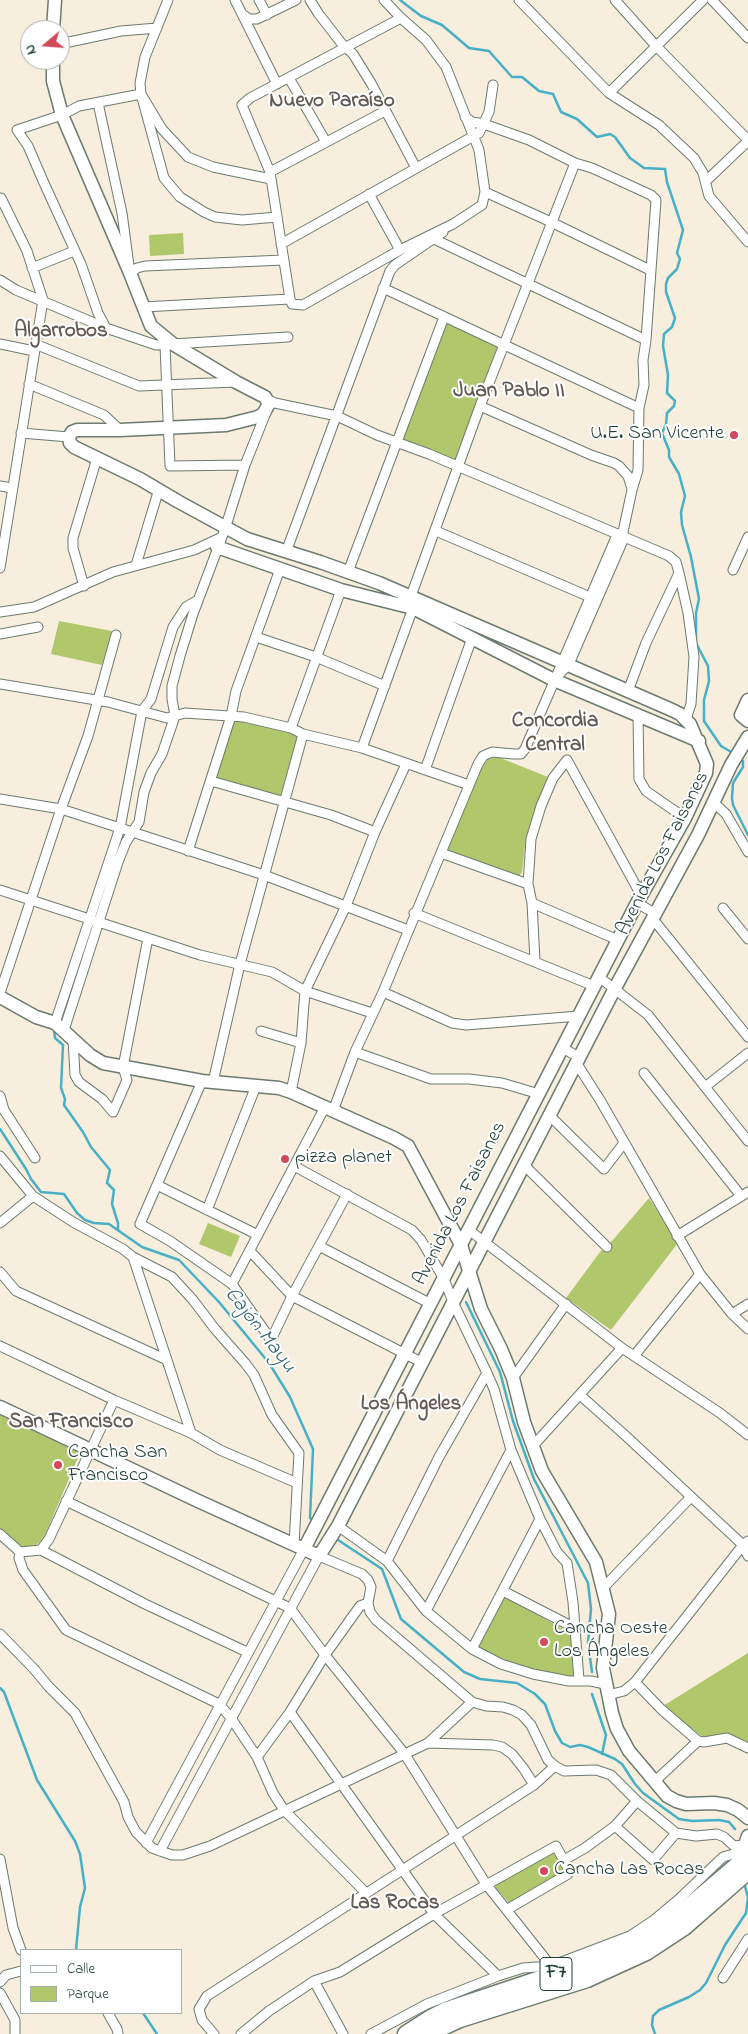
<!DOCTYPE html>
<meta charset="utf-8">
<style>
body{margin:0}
#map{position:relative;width:748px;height:2034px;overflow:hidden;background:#f7eedd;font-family:"Indie Flower",sans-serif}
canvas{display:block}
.legend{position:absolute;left:20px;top:1949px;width:162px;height:65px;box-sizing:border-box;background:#fff;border:1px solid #a5b1ae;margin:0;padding:6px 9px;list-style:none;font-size:15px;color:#1f3d34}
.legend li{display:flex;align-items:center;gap:10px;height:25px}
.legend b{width:25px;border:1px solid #a5b1ae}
.north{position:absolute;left:20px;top:20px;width:50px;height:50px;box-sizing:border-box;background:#fff;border:1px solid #a5b1ae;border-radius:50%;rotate:252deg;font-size:14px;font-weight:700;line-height:20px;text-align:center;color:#1f3d34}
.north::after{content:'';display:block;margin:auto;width:18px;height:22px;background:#d1495b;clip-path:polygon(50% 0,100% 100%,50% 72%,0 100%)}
</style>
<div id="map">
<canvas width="748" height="2034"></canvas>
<ul class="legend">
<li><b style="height:6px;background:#fff"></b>Calle</li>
<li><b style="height:14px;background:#b1c76c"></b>Parque</li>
</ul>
<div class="north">N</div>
</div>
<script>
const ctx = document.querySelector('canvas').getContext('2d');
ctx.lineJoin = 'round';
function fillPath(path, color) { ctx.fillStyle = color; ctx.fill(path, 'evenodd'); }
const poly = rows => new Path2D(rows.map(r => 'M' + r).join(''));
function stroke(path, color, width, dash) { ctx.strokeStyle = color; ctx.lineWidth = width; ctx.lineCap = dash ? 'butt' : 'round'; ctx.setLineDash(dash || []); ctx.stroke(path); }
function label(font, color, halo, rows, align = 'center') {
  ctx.font = font + ' "Indie Flower",sans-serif'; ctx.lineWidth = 4; ctx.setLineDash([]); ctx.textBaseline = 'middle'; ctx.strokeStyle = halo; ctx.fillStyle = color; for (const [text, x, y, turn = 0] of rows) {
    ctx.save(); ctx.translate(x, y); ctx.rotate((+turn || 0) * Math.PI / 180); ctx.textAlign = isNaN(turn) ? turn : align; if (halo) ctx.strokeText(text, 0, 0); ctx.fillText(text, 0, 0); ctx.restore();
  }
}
fillPath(poly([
 [183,233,184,254,150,256,149,235],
 [447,324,450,324,500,347,458,458,453,461,404,441,402,437,443,326],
 [59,621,112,631,102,665,51,654],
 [233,720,244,720,293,731,296,735,297,738,280,797,216,779],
 [498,757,548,777,532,819,525,845,522,872,519,876,515,876,447,850,482,767,488,759],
 [649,1198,678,1243,611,1330,566,1298,600,1252,612,1241],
 [208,1223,240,1236,231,1257,199,1244],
 [0,1415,80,1453,45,1535,40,1542,31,1549,24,1549,0,1531],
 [504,1597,571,1633,574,1675,571,1677,556,1674,514,1664,478,1647],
 [748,1653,748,1743,727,1733,704,1738,663,1706],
 [552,1851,564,1868,565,1872,510,1904,496,1888,496,1883]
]), '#b1c76c');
stroke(poly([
 [400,0,421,16,442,25,469,48,489,51,512,77,522,77,539,91,553,94,561,112,577,119,597,137,610,134,615,137,630,158,644,168,665,169,667,182,683,230,677,253,680,259,677,269,668,278,666,284,666,292,675,318,672,327,664,334,663,346,668,375,667,393,675,401,674,406,667,413,666,424,662,433,669,450,669,457,679,474,685,496,681,512,682,525,691,557,699,599,696,613,696,643,708,666,709,681,704,700,704,721,721,746,733,753],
 [739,758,743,761,743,767,733,783,732,798,733,805,748,835],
 [54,1029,55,1038,63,1045,61,1088,65,1099,64,1105,83,1132,91,1147,110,1170,107,1183,114,1190,112,1204,118,1223,118,1230],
 [0,1129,26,1169,31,1179,41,1192,64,1194,77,1213,85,1220,94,1223,109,1224,142,1247,179,1260,219,1302,269,1363,290,1397,313,1449,310,1518,315,1522],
 [466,1302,500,1372,513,1421,534,1479,588,1583,591,1609,588,1643,592,1672],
 [335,1538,382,1569,401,1619,464,1672,480,1679,517,1683,535,1694,545,1704,555,1731,562,1743,570,1747,580,1745,588,1747,615,1759,622,1764,635,1784,643,1793,679,1819,692,1821,719,1820,729,1822,735,1829],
 [0,1688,4,1692,37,1780,75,1841,80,1854,85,1888,80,1907,76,1950],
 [592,1694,606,1735,602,1754],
 [143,2013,157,2034],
 [655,2034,652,2025,653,2016,659,2010,689,1997,700,1990,706,1983,725,1945,746,1913,748,1898,745,1886]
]), '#47afc6', 2.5);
const street = poly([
 [168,0,145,57,140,83,141,94,164,178,180,197,204,212,215,217,242,220,277,217],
 [235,0,277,84],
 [259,0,267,15],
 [310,0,318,13,342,44,353,54,371,83,416,168],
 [519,0,609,93,659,125,694,158,703,173,709,196,748,242],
 [615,0,657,47,748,140],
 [712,0,748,38],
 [242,14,249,19,257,19,296,0],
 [60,44,121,31,157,28],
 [289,78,326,142],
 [609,93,703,0],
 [98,103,122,213,130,273,137,268,145,266,284,260],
 [465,117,472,122,484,124,529,140,575,163,592,168,651,195,656,200,646,340,643,360,644,385,639,408,638,470,632,490,623,532,624,538,569,664,554,680],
 [270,172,385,111],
 [706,181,748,141],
 [485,192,551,222,650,270],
 [369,194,400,250],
 [434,239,646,340],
 [281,244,479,133,489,112,493,85],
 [32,268,74,251],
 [0,280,16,290,106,328,156,345,288,337],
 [383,288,639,408],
 [290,299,270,172,242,105,250,98,401,18],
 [143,307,290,299,292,304,303,305,400,250,453,224,482,205,485,192,479,150,446,67,426,40,401,18,384,0],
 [106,328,98,313,81,264,44,183,28,146,17,130,62,115,79,106,141,94,162,129,188,157,213,167,271,179],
 [0,344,34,351],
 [35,344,139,386,236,382],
 [165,345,170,466,245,465],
 [29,384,104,415,120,430],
 [268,400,275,403,337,416,377,435,429,454,669,556,676,562,679,573,688,613,694,657,691,704,686,719],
 [480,406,591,455,614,463,619,466,628,476,632,489],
 [21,433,69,437],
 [0,486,12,488],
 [436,531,590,597],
 [286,552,390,271,395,265,443,232],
 [136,565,159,489],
 [0,568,43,300,27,251,1,198],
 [733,570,748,537],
 [348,572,444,317],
 [84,586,73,548,73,538,97,458],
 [411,596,480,406,575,163],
 [0,612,34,607,113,572,194,550,220,538],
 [0,634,38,627],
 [256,637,316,657,385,686],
 [0,684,108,702,167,718,185,713,244,717,291,728,303,734,362,748,469,785],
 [628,691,646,643,679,573],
 [638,714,639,779,646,791,685,818],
 [291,728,341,590],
 [362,748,413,608],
 [425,770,472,638],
 [211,781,331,815,375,832],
 [0,799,61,809,120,828,264,875,408,930],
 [713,802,726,814,748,852],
 [188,851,231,716,236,691,280,569],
 [441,853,528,884],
 [0,890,200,955,272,972,305,991,372,1013],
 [532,903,618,940],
 [637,903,656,914],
 [723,908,748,939],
 [414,913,594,986],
 [653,919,748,1037],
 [535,961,532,903,528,884,531,839,541,806,553,778,567,760,641,895],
 [599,977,648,1015,748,1141],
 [383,992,452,1023,466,1025,579,1016],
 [0,993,61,809,88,736,116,635],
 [55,1023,120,828,142,711,151,699,173,627,186,607,198,600],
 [64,1030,118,862,126,842,139,822,144,792,151,773,162,754,175,716,172,699,172,686,180,656,193,614,225,529,245,465,267,410],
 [261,1031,301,1043],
 [73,1039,75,1075,79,1082,102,1099,113,1112,127,1080,123,1067,148,938],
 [563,1048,580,1058],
 [355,1052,431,1079,469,1079,502,1083,539,1094],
 [577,1064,600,1100,700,1274,732,1314,748,1329],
 [644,1073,741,1196],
 [202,1081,140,1224,170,1241,232,1284,271,1340],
 [213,1082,240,964,303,734],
 [705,1087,748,1053],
 [291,1092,301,1043,305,991,346,906,375,832,406,764],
 [0,1096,4,1110,35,1158],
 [333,1111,355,1052,383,992,478,764,483,756,492,752,514,754,521,754,525,749,617,535,623,532],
 [550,1116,604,1169,624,1143],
 [0,1156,33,1196,73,1222,123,1249,133,1257,172,1277,193,1300,215,1329,245,1363,254,1375,272,1415,299,1453,294,1545],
 [524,1165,607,1247],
 [294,1166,412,1230,421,1240,444,1279,453,1302,487,1373,494,1389,511,1450,540,1519,557,1552,567,1563,573,1602,579,1680],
 [157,1185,258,1235],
 [207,1210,256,1086],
 [0,1223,33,1196],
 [469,1230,622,1348,720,1413,748,1435],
 [677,1236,748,1192],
 [319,1246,431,1304],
 [250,1251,292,1296,421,1362],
 [133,1257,191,1433],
 [0,1272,16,1291,167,1360],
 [232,1284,325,1107],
 [732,1314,748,1304],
 [271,1340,292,1296,347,1194],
 [0,1346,114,1400,191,1433,220,1450,297,1483],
 [634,1356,700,1274],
 [513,1378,566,1304],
 [580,1395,627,1437,743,1545,748,1556],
 [532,1447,622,1348],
 [66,1501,290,1608,325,1655,404,1753,486,1884,551,1966],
 [338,1526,387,1561,426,1611,472,1649,501,1664,533,1674,569,1681,591,1681,605,1684],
 [0,1534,20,1552,41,1550,49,1539,114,1400],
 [41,1550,145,1604,247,1652],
 [20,1552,19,1558,23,1570,66,1630,219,1704,231,1718,257,1757,273,1793,284,1810,366,1893],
 [387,1561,439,1457,487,1373],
 [603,1588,691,1497],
 [503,1591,575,1628],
 [426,1611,511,1450],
 [0,1634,34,1669,49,1687,75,1713,124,1802,128,1817,136,1832,152,1848,172,1855,183,1855,210,1846,428,1743,472,1702],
 [472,1649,540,1519],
 [635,1682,661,1709,698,1741,704,1742,727,1738,748,1748],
 [608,1695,624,1691,635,1682,743,1545,748,1541],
 [290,1712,434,1914,498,1976],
 [428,1743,493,1745,502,1747,512,1754,524,1769,534,1785],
 [257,1757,290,1712,325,1655,360,1606,368,1603],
 [654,1782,698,1741],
 [615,1826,653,1860,676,1833],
 [146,1843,304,1549],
 [160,1851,319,1556,362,1574,368,1580,371,1587,368,1603,370,1612,376,1620,472,1702,486,1706,503,1707,513,1710,522,1715,531,1725,548,1760,555,1766,564,1771,596,1770,611,1775,637,1801,676,1833,696,1836,717,1834,724,1837,734,1846,744,1845],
 [0,1859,13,1928,21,1950],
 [564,1860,585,1848,615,1826,637,1801],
 [723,1978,748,1939],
 [314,1981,343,2034],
 [0,1982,6,1975,21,1971],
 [0,1993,15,2020,15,2034],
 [108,2013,117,2029,118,2034],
 [214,2034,202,2020,199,2009,207,1996,534,1785,555,1766],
 [241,2034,269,2011,314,1981,340,1972,434,1914,556,1846,569,1870,568,1874,508,1909],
 [371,2034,427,2004,498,1976,523,1968,551,1966,630,1936,654,1920,678,1900,723,1857,744,1851]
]);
const secondary = poly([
 [53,30,55,0],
 [53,60,53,81,62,115,130,273,151,326,173,344,236,382,265,397,269,404,263,414,258,417,226,425,120,430,77,430,72,432,69,437,70,443,74,447,140,479,179,502,247,539,320,562,379,583,672,710,680,714,690,724,707,764,706,773,685,818,637,903,304,1549],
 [217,547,341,590,413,608,554,680,699,741],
 [748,700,741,715,748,721],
 [0,997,36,1017,55,1023,90,1055,103,1063,202,1081,279,1088,291,1092,394,1138,408,1146,461,1245,481,1309,501,1349,513,1378,524,1422,542,1471,596,1562,609,1614,603,1668,612,1713,617,1729,629,1751,667,1796,676,1801,686,1804,714,1803,727,1805,738,1810,748,1818],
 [0,1407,196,1500,319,1556,338,1526,615,988,698,835,731,765,748,737],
 [748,1836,744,1848,748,1860]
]);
const highway = poly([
 [406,2034,431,2018,447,2010,615,1954,643,1939,673,1920,748,1856],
 [427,2034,460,2019,587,1979,646,1952,684,1927,748,1871]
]);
stroke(street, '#6b7b6f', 11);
stroke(secondary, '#6b7b6f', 15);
stroke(highway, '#6b7b6f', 19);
stroke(street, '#fff', 9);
stroke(secondary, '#fff', 12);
stroke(highway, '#fff', 16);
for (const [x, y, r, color] of [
 [734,435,5,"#d1495b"],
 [285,1159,5,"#d1495b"],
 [58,1465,5,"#d1495b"],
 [544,1642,5,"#d1495b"],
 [544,1871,5,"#d1495b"]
]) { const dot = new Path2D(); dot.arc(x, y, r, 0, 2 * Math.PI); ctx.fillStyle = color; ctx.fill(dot); stroke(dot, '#fff', 2); }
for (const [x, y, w] of [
 [556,1974,32]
]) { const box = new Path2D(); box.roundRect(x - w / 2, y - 16.5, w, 33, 4); ctx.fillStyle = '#fff'; ctx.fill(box); stroke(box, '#1f3d34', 1); }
label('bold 19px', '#1f3d34', null, [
 ["F7",556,1974]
]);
label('20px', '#1f3d34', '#fff', [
 ["U.E. San Vicente",724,435,"right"],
 ["pizza planet",295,1159],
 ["Cancha San",68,1454],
 ["Francisco",68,1477],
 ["Cancha Oeste",554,1630],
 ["Los Ángeles",554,1653],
 ["Cancha Las Rocas",554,1871]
], 'left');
label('20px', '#1f3d34', '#fff', [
 ["Avenida Los Faisanes",664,854,-63],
 ["Avenida Los Faisanes",461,1204,-63]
]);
label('bold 21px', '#635a54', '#fff', [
 ["Nuevo Paraíso",332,103],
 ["Algarrobos",61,333],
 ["Juan Pablo II",509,393],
 ["Concordia",555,723],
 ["Central",555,747],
 ["Los Ángeles",411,1406],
 ["San Francisco",71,1424],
 ["Las Rocas",395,1905]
]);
label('italic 21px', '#2d6567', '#fff', [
 ["Cajón Mayu",259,1331,52]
]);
</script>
